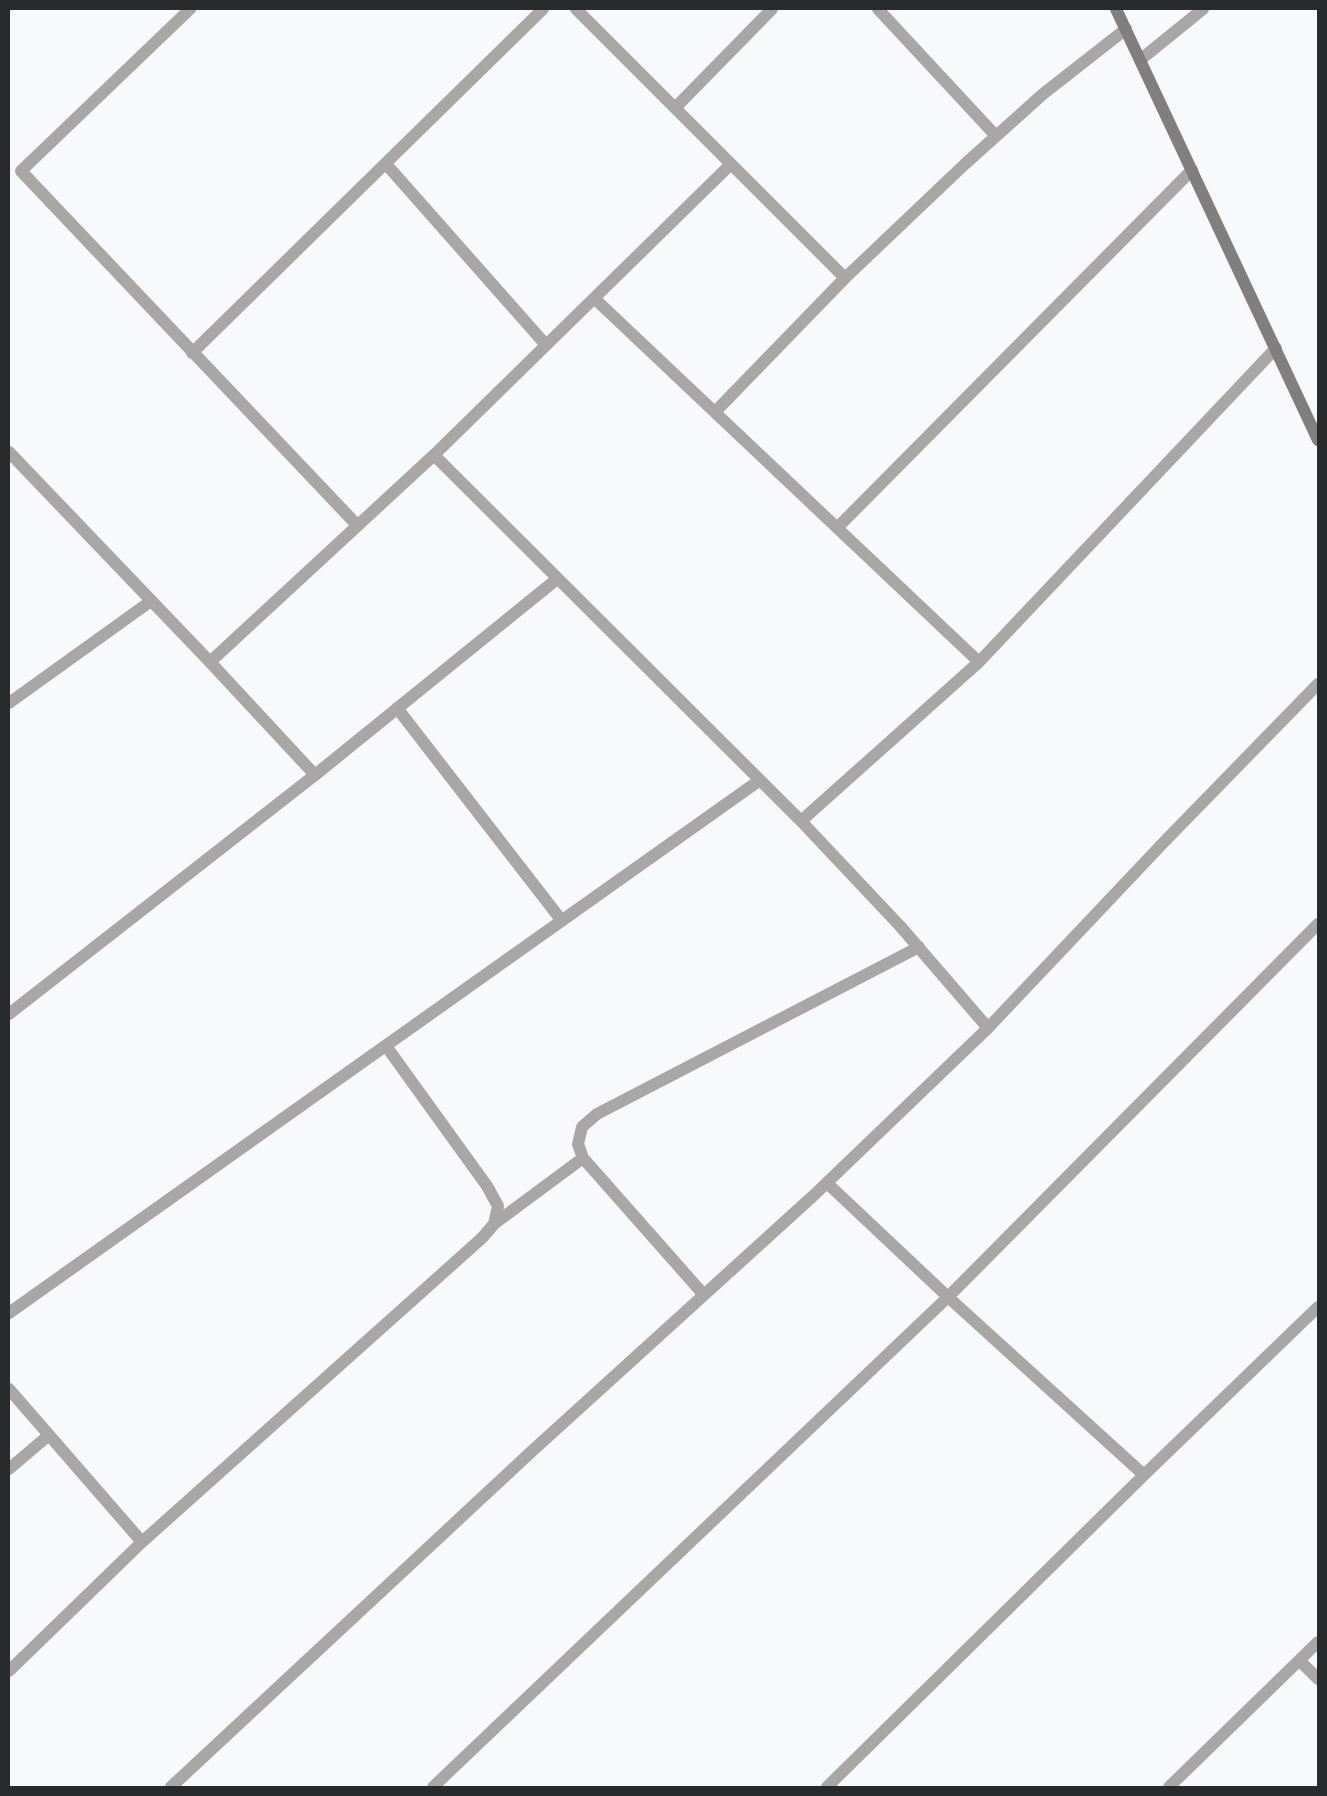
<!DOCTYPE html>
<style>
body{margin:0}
#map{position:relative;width:1327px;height:1796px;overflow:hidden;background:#f7f9fb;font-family:"PT Sans",sans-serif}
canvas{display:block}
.frame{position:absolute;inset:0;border:10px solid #292a2b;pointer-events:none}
</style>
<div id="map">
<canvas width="1327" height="1796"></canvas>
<div class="frame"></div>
</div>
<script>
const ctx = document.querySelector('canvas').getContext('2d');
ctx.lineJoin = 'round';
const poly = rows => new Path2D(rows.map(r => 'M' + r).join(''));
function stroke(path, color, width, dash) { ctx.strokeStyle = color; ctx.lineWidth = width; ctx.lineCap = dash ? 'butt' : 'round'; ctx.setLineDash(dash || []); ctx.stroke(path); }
stroke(poly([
 [190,9,21,171,357,525],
 [576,9,845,278,965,164,1043,94,1126,29],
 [878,9,996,136],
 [1140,60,1203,9],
 [675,108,772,9],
 [386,164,546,345],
 [594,298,979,662],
 [192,353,543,9],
 [715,412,845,278],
 [9,452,210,662,315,775,557,579],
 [434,455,801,821,900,926,988,1028],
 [837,528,1192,170],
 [210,662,434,455,731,164],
 [9,703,151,601],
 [397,708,562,921],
 [801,821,979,662,1276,348],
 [9,1014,315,775],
 [827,1183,948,1297,1144,1475],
 [494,1224,583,1158],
 [704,1295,583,1158,578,1144,582,1127,597,1114,919,947],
 [9,1313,760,780],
 [9,1389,142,1542,9,1671],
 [9,1469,49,1435],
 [142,1542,482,1238,494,1224,498,1206,487,1186,386,1046],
 [1300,1661,1318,1679],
 [171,1787,531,1452,813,1196,988,1028,1164,842,1318,684],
 [433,1787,948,1297,1318,924],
 [827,1787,1144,1475,1318,1307],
 [1169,1787,1318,1642]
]), '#a8a7a6', 12);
stroke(poly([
 [1116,9,1318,440]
]), '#817f7e', 12);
</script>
